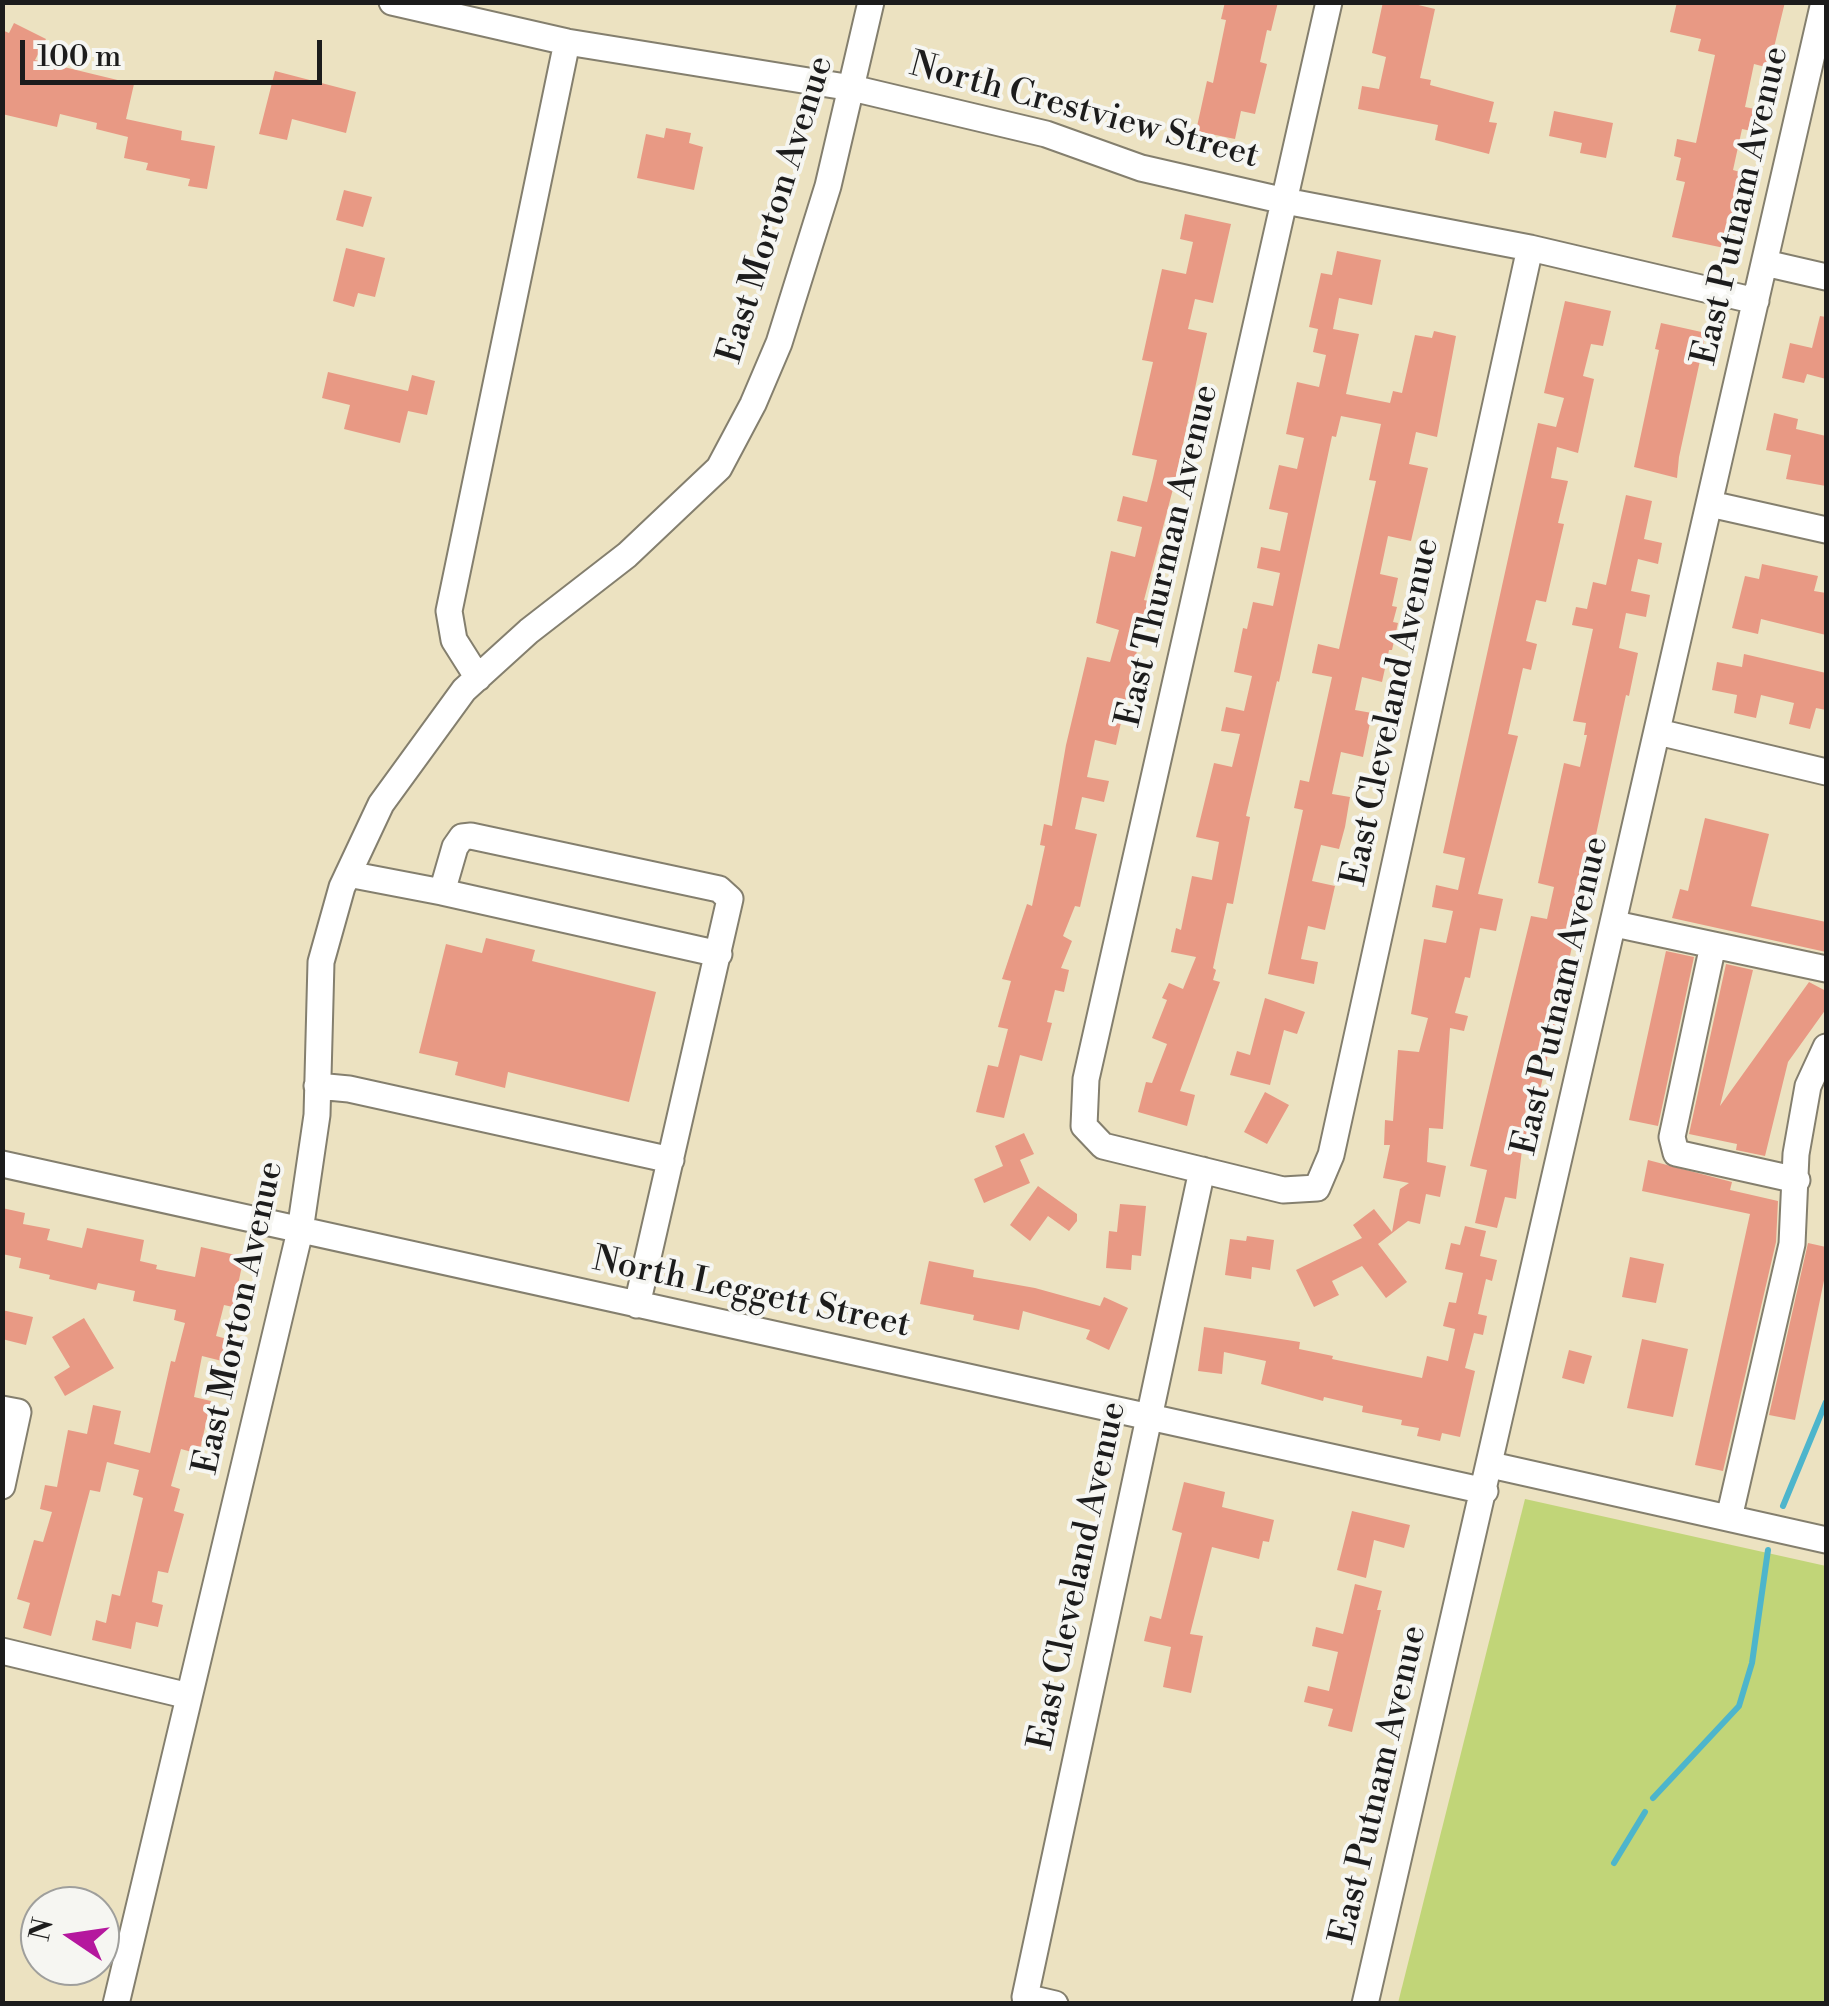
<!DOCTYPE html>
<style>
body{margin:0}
#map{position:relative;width:1829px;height:2006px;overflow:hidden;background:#ece2c1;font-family:"Libre Bodoni",serif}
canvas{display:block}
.frame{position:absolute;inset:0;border:5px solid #1c1c1c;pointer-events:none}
.north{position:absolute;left:20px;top:1886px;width:100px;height:100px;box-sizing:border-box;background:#f6f6f2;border:2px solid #9f9f9c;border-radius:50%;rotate:283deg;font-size:28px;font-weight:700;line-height:40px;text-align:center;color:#1c1c1c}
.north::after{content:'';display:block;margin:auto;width:35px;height:45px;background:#b5179e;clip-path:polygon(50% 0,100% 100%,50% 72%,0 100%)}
.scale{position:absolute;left:20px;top:40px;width:302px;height:45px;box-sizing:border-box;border:5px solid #1c1c1c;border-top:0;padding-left:12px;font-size:30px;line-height:35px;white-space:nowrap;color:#1c1c1c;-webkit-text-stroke:8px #f6f6f2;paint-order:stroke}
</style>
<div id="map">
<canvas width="1829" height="2006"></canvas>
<div class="frame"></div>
<div class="north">N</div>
<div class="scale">100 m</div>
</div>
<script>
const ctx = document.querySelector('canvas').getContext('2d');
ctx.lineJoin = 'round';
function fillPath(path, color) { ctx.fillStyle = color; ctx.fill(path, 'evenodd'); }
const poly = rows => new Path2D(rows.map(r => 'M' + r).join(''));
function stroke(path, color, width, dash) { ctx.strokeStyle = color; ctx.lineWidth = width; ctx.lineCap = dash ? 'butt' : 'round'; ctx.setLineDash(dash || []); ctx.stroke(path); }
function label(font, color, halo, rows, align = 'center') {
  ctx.font = font + ' "Libre Bodoni",serif'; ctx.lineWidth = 8; ctx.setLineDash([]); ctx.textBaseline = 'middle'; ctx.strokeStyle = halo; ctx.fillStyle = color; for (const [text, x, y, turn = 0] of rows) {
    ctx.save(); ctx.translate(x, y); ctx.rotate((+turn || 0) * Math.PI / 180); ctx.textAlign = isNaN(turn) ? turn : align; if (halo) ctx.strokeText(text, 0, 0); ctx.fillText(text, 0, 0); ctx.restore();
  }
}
fillPath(poly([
 [1525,1499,1826,1566,1826,2003,1398,2003]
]), '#c1d578');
stroke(poly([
 [1783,1506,1826,1402],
 [1653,1798,1739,1706,1752,1663,1768,1550],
 [1614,1863,1645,1812]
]), '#4db5cc', 6);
fillPath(poly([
 [1225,2,1278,2,1271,31,1267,30,1260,62,1267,64,1255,114,1241,111,1235,139,1196,131,1207,81,1213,83,1226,20,1221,19],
 [1383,2,1406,2,1435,9,1420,78,1431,80,1430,85,1494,102,1489,122,1497,123,1489,154,1435,140,1438,125,1358,109,1362,86,1379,89,1386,57,1372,53],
 [1677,2,1785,2,1769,68,1754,64,1745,107,1760,110,1756,132,1742,129,1733,170,1747,174,1729,249,1672,237,1685,182,1676,180,1681,158,1674,156,1677,139,1696,143,1715,55,1698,51,1701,39,1670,32],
 [14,23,46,39,35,60,134,84,126,119,182,131,181,140,215,146,207,189,188,186,190,179,146,170,148,163,124,158,128,137,96,129,97,123,60,114,57,127,2,114,2,30,9,33],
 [275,71,356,92,346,133,292,119,287,140,259,134],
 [1554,111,1613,123,1606,158,1580,153,1582,143,1549,136],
 [666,128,691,133,689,143,703,147,694,190,637,178,646,134,664,138],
 [344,190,372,197,363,227,336,220],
 [1185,214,1231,224,1213,303,1195,299,1188,329,1207,333,1174,485,1144,600,1148,601,1116,745,1095,740,1087,777,1109,781,1104,802,1082,797,1075,829,1097,834,1080,907,1075,906,1063,936,1072,941,1061,968,1069,970,1064,992,1055,990,1047,1022,1052,1023,1042,1061,1020,1055,1004,1118,976,1112,988,1065,998,1067,1008,1029,998,1027,1011,981,1002,979,1027,904,1032,906,1045,846,1040,845,1044,824,1052,826,1066,745,1087,657,1110,662,1119,630,1096,623,1111,551,1135,557,1142,527,1117,521,1123,496,1147,502,1153,478,1157,460,1132,455,1153,362,1142,360,1162,269,1186,274,1193,242,1180,239],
 [346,248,385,258,375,297,358,293,354,307,333,301],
 [1337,251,1381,260,1372,305,1339,298,1333,329,1359,334,1346,394,1390,403,1393,391,1402,393,1415,335,1432,338,1434,331,1456,336,1437,437,1416,432,1409,464,1428,468,1411,541,1388,536,1380,574,1398,578,1392,606,1397,607,1393,622,1398,623,1392,650,1389,650,1382,682,1362,677,1355,710,1372,713,1363,757,1341,752,1332,794,1350,797,1345,827,1339,849,1321,845,1312,881,1335,886,1325,930,1308,926,1301,959,1318,962,1314,984,1268,974,1303,810,1294,808,1300,780,1309,782,1332,677,1312,673,1318,644,1339,649,1376,481,1369,480,1381,424,1341,416,1336,437,1332,436,1279,682,1277,681,1246,816,1250,817,1233,904,1227,903,1213,968,1216,970,1213,980,1220,982,1180,1091,1195,1095,1187,1126,1138,1112,1146,1082,1152,1083,1167,1044,1152,1038,1167,1000,1162,998,1169,983,1183,989,1196,957,1171,952,1176,928,1181,930,1192,876,1212,880,1219,842,1196,837,1214,763,1232,767,1240,734,1221,731,1226,707,1244,711,1252,676,1234,672,1243,628,1247,629,1253,602,1273,606,1280,573,1257,568,1261,547,1280,551,1288,513,1269,509,1279,465,1297,469,1304,438,1286,434,1297,382,1319,387,1326,355,1313,352,1318,329,1309,327,1321,273,1332,275],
 [1565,301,1611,311,1603,346,1591,344,1583,376,1594,379,1578,453,1557,447,1551,478,1568,481,1558,523,1564,524,1546,602,1536,600,1526,641,1537,644,1531,670,1523,668,1508,734,1518,736,1478,894,1503,899,1496,931,1480,928,1470,978,1465,977,1455,1013,1468,1016,1464,1031,1450,1028,1443,1129,1429,1128,1427,1162,1446,1166,1440,1197,1426,1194,1420,1224,1408,1221,1378,1244,1407,1282,1386,1298,1362,1266,1332,1281,1339,1295,1314,1307,1296,1270,1362,1238,1353,1225,1374,1209,1392,1232,1400,1189,1409,1183,1383,1178,1390,1145,1384,1145,1385,1120,1393,1121,1398,1050,1419,1052,1428,1018,1411,1014,1424,939,1446,943,1453,911,1432,907,1436,885,1458,890,1465,858,1443,853,1538,423,1556,427,1564,398,1544,393],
 [1820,316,1826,317,1826,379,1807,374,1804,383,1782,378,1790,343,1812,348],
 [1661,323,1706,333,1679,457,1677,478,1634,467,1659,350,1655,349],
 [328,372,408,391,412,375,435,381,427,415,408,411,400,443,344,429,350,405,322,398],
 [1774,413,1798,419,1796,429,1826,436,1826,486,1786,479,1791,455,1766,450],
 [1626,495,1652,501,1644,539,1662,543,1658,564,1638,559,1631,591,1650,595,1646,617,1626,613,1619,648,1638,653,1629,696,1626,695,1562,993,1552,991,1546,1022,1555,1024,1538,1099,1529,1096,1522,1127,1532,1129,1528,1151,1522,1150,1516,1199,1505,1197,1497,1228,1475,1223,1487,1170,1470,1166,1531,916,1547,919,1554,887,1538,883,1564,763,1580,767,1587,735,1584,735,1586,723,1573,721,1593,629,1572,625,1576,607,1587,609,1593,582,1606,585],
 [1762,564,1818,576,1814,591,1826,593,1826,635,1761,619,1758,634,1732,628,1745,576,1759,579],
 [1744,654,1826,673,1826,710,1816,708,1810,729,1789,724,1794,703,1761,695,1756,718,1734,713,1737,695,1712,690,1717,662,1742,667],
 [1705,818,1769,834,1751,906,1826,922,1826,952,1672,918,1680,889,1688,891],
 [486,938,535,950,532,961,656,992,629,1102,508,1072,505,1088,455,1075,458,1062,419,1053,446,944,482,953],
 [1666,951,1694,957,1658,1126,1629,1120],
 [1726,964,1753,970,1720,1106,1809,982,1826,991,1826,1009,1788,1062,1765,1156,1736,1150,1737,1144,1689,1134],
 [1265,998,1305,1012,1297,1034,1284,1030,1270,1085,1230,1075,1237,1051,1250,1055],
 [1265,1092,1289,1105,1267,1144,1244,1132],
 [1024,1133,1034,1154,1020,1160,1030,1183,984,1203,974,1179,1003,1166,995,1146],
 [1648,1160,1732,1182,1730,1190,1778,1201,1776,1242,1723,1471,1695,1465,1750,1214,1642,1191],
 [1038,1186,1077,1214,1077,1221,1069,1231,1048,1216,1030,1241,1010,1225],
 [1120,1204,1146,1206,1141,1256,1132,1255,1131,1270,1106,1268,1109,1231,1117,1232],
 [2,1208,25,1213,23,1224,50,1229,47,1240,82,1248,87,1228,144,1240,140,1261,157,1265,156,1269,195,1277,201,1247,244,1257,233,1307,224,1305,216,1336,227,1339,222,1361,202,1356,194,1397,211,1401,199,1454,181,1449,171,1486,180,1489,174,1511,184,1514,168,1573,158,1571,152,1602,163,1605,158,1627,136,1622,131,1649,92,1640,96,1620,106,1623,112,1594,120,1596,143,1498,133,1495,139,1470,107,1462,100,1492,90,1490,51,1636,23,1628,30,1603,17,1599,34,1540,43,1542,52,1512,40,1509,45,1485,57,1487,68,1430,87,1434,93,1405,121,1411,114,1444,150,1453,171,1361,175,1362,185,1323,174,1320,176,1310,133,1301,135,1291,98,1283,96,1290,49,1279,50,1275,19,1268,21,1258,2,1254],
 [1465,1226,1486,1231,1480,1256,1497,1260,1492,1281,1486,1279,1478,1314,1487,1316,1483,1335,1474,1333,1465,1368,1475,1371,1460,1437,1442,1433,1440,1441,1417,1436,1419,1428,1401,1425,1402,1420,1362,1412,1363,1406,1324,1397,1323,1401,1261,1384,1266,1361,1224,1352,1222,1374,1198,1371,1204,1327,1300,1342,1299,1349,1333,1356,1332,1359,1422,1378,1427,1356,1448,1361,1455,1329,1443,1326,1449,1302,1456,1303,1463,1273,1445,1269,1451,1243,1460,1245],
 [1247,1236,1274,1240,1270,1270,1252,1267,1251,1279,1225,1275,1230,1239,1246,1241],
 [1808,1243,1826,1247,1826,1271,1795,1420,1769,1415],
 [1630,1257,1664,1264,1656,1303,1622,1297],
 [929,1261,974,1270,973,1277,1035,1288,1100,1306,1104,1297,1128,1308,1109,1350,1086,1339,1090,1330,1023,1311,1019,1330,973,1320,974,1315,920,1304],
 [2,1310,33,1317,26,1345,2,1339],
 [84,1318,114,1368,65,1396,54,1377,70,1367,52,1337],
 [1642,1339,1688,1349,1673,1417,1627,1408],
 [1569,1350,1592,1356,1584,1384,1562,1378],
 [1184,1482,1225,1492,1222,1507,1274,1520,1269,1542,1263,1541,1259,1559,1212,1547,1190,1634,1203,1636,1191,1693,1163,1687,1171,1647,1144,1641,1150,1616,1161,1619,1182,1533,1172,1530],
 [1352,1511,1410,1525,1404,1548,1374,1540,1366,1578,1337,1570],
 [1355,1584,1382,1591,1377,1610,1381,1610,1352,1732,1328,1726,1333,1709,1304,1702,1308,1686,1329,1691,1338,1652,1312,1646,1316,1627,1343,1634]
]), '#e89984');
const minor = poly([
 [392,2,567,42,852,88,1046,134,1141,168,1285,201,1530,248,1756,301],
 [1329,2,1086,1079,1084,1126,1103,1146,1283,1190,1317,1188,1331,1155,1530,248],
 [1765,263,1826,277],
 [1710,504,1826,530],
 [478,678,454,640,449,611,567,42],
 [1658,732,1826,772],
 [348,874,442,892,455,847,462,837,471,836,719,889,730,899,637,1305],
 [442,892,719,954],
 [1615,924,1826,969],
 [1713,945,1672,1137,1676,1153,1797,1180],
 [317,1086,349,1089,671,1160],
 [2,1164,1485,1491],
 [2,1409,18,1412,2,1486],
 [1491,1465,1826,1540],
 [1729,1518,1792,1244,1796,1154,1808,1086,1826,1047],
 [2,1651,189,1696],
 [116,2004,300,1231,317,1115,321,962,342,887,381,804,464,690,529,631,627,555,719,468,753,404,779,343,828,186,871,2],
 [1055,2004,1025,1997,1202,1170],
 [1365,2004,1824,2]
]);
stroke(minor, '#847f6e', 29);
stroke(minor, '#fff', 25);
label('35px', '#1c1c1c', '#f6f6f2', [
 ["North Crestview Street",1084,112,15],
 ["East Putnam Avenue",1742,206,-77],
 ["East Morton Avenue",777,210,-73],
 ["East Thurman Avenue",1169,556,-77],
 ["East Cleveland Avenue",1392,712,-78],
 ["East Putnam Avenue",1562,996,-77],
 ["North Leggett Street",751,1294,12],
 ["East Morton Avenue",240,1318,-78],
 ["East Cleveland Avenue",1079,1576,-78],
 ["East Putnam Avenue",1380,1785,-77]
]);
</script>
